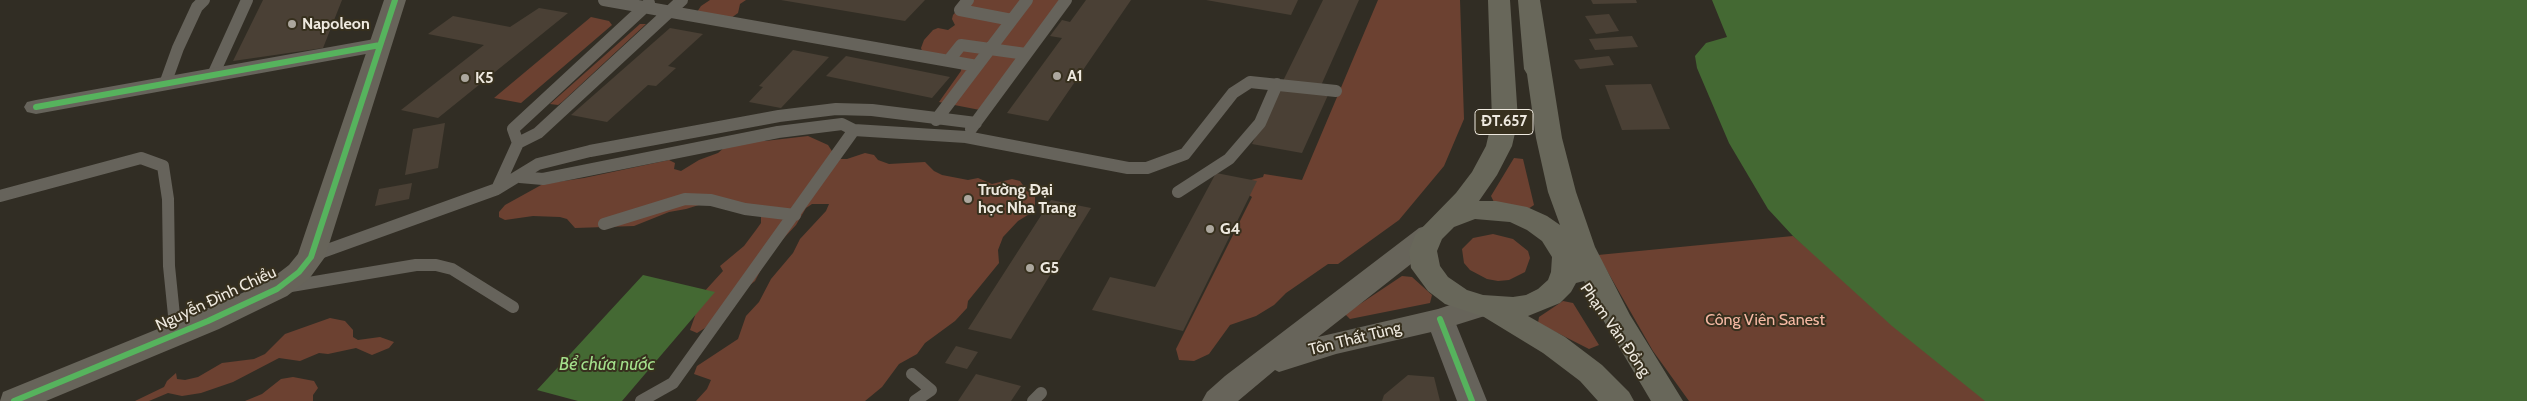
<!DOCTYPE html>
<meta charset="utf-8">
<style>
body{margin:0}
canvas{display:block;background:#312d24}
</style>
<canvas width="2527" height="401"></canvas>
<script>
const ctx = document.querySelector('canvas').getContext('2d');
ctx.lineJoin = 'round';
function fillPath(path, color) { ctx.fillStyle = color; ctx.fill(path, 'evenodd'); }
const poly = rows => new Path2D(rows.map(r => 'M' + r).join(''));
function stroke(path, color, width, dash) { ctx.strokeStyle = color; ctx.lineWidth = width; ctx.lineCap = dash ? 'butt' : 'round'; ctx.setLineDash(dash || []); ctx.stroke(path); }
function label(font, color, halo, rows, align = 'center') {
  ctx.font = font + ' Cabin,sans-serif'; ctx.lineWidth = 4; ctx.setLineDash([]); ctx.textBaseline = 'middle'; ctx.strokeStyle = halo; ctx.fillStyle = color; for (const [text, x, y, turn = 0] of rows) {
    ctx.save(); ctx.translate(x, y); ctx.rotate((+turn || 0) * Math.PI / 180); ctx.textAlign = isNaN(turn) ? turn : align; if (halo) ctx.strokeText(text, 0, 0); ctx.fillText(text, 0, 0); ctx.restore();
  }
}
fillPath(poly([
 [710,0,746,0,740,4,738,13,731,18,697,12,701,6],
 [967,0,1063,0,980,110,939,102,961,71,962,61,923,54,921,48,924,40,933,30,938,28,948,30,955,25,952,19,953,15],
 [1378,0,1460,0,1464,119,1444,166,1399,220,1338,264,1328,264,1286,293,1274,305,1256,316,1230,325,1209,354,1194,361,1179,360,1176,349,1252,197,1246,193,1247,181,1263,177,1264,174,1302,180],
 [591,17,609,21,612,25,521,103,494,98],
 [640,24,646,24,562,102,558,105,550,104],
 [808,136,828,145,837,159,847,159,865,153,874,155,878,160,889,164,925,162,934,171,942,175,968,180,978,178,992,184,1012,179,1020,181,1027,191,1035,196,1035,207,1031,213,1018,221,1003,237,998,250,999,263,968,301,967,308,955,321,925,343,917,354,899,364,882,387,865,401,696,401,707,389,711,380,694,374,697,366,738,339,746,316,759,302,771,279,793,253,800,239,826,211,829,204,812,204,806,208,796,225,769,254,755,281,727,303,705,328,697,333,690,330,703,293,723,271,720,266,744,246,756,230,761,223,761,215,715,200,686,209,669,212,634,226,575,228,567,219,560,217,533,216,505,220,499,217,499,212,505,205,543,184,584,178,669,160,675,163,674,169,681,171,699,160,718,153,725,147,759,138,765,141],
 [1514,158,1523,159,1534,205,1528,209,1494,202,1491,196],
 [1493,234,1513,239,1528,251,1530,258,1525,272,1509,280,1498,281,1487,279,1470,270,1464,263,1462,249,1473,238],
 [1793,236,1989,401,1689,401,1653,351,1598,255],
 [1402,276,1412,277,1432,295,1430,303,1350,319,1345,314],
 [1563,301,1573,303,1599,345,1589,349,1538,323,1539,317],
 [330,318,345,321,353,330,353,337,358,340,380,337,394,342,389,348,372,355,356,348,328,354,319,353,300,361,279,358,233,382,201,393,182,396,168,393,149,401,135,401,164,387,167,381,176,373,177,379,185,380,198,377,222,363,254,359,265,354,285,334],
 [293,377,314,381,318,388,313,395,313,401,245,401,262,394,281,379]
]), '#6c4131');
fillPath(poly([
 [1712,0,2527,0,2527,401,1985,401,1892,326,1793,236,1768,209,1729,143,1697,68,1695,56,1706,43,1727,37],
 [643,275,715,292,622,401,578,401,537,390]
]), '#446933');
fillPath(poly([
 [263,0,342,0,323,48,233,61],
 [781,0,925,0,905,21],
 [1086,0,1131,0,1048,121,1007,113,1062,38,1050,36,1062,20,1070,22],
 [1206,0,1298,0,1291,15],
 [1323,0,1359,0,1319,90,1282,83],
 [1591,0,1636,0,1637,3,1593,4],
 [539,8,568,13,438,118,401,110,484,45,428,34,453,16,510,27],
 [1609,14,1619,31,1596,34,1585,16],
 [670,28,703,34,668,66,676,68,656,86,648,85,607,122,571,115],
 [1632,36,1638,47,1595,50,1589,39],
 [793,50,829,57,781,108,749,102,763,87,759,86],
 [846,56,950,77,932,98,826,76],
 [1609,56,1614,65,1580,69,1574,60],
 [1651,84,1670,129,1622,130,1605,85],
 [1280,86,1328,95,1302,153,1252,144],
 [445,123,438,168,405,175,413,129],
 [1216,173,1257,181,1183,331,1092,310,1110,277,1155,287],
 [412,183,409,199,375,206,379,189],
 [1051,200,1091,208,1011,339,968,329],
 [956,346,978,352,967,369,945,363],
 [976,374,1021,386,1011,401,958,401],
 [1408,375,1434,377,1440,401,1382,401,1384,395]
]), '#4a4035');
stroke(poly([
 [604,0,977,66],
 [968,0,960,10,1012,20],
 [949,60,961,45,1026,54],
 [213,75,247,0],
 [165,84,178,48,197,7,204,0],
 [936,120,1027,0],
 [971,129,1066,0],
 [518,143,538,133,682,0],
 [520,177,543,179,778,132,842,124,854,130,966,137,1128,168,1147,168,1185,154,1233,93,1250,82,1336,91],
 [497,189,518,143,513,129,649,3],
 [1178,192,1229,159,1260,123,1277,84],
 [0,196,141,158,163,166,168,199,169,266,176,335],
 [604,224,685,199,711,200,745,209,795,215],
 [311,256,497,189,538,164,590,151,779,116,836,109,872,110,976,123],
 [285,287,416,265,436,265,452,269,513,307],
 [912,374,931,390,915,401],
 [641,401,673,383,854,130],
 [1033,401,1041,393]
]), '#66635b', 12);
fillPath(poly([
 [380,38,388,40,391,45,388,50,36,114,27,112,24,107,27,102,36,100,380,38],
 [1440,309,1450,312,1454,319,1487,401,1457,401,1426,319,1430,312,1440,309]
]), '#66635b');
fillPath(poly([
 [384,0,406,0,325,257,309,279,287,296,219,329,46,401,0,401,3,392,197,313,267,282,289,265,298,254,384,0],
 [1429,225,1439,228,1443,235,1439,242,1318,337,1438,309,1480,295,1491,298,1495,306,1491,314,1440,330,1336,354,1279,372,1275,370,1238,401,1202,401,1207,392,1225,376,1419,228,1429,225]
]), '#67645a');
fillPath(poly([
 [1488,0,1510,0,1518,120,1512,146,1497,175,1479,201,1496,201,1527,207,1547,216,1560,225,1548,192,1536,138,1527,74,1524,69,1518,0,1540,0,1562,138,1576,192,1595,247,1630,315,1683,401,1651,401,1602,318,1584,281,1576,283,1571,292,1560,303,1528,316,1565,337,1602,365,1629,392,1634,401,1598,401,1580,381,1543,353,1484,317,1445,304,1428,291,1411,268,1409,251,1415,235,1456,193,1472,172,1486,146,1492,120,1488,0],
 [1475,219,1510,222,1527,230,1542,241,1552,257,1551,272,1548,280,1538,289,1526,295,1513,297,1483,295,1467,290,1448,277,1440,266,1437,251,1442,239,1454,227,1475,219]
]), '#68675a');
stroke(poly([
 [36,107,380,45],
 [1440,319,1472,401],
 [14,401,208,321,277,289,299,272,311,257,395,0]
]), '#56b35d', 6);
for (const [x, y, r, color] of [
 [292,24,5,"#aca79e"],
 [1057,76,5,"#aca79e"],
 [465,78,5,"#aca79e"],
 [968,199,5,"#aca79e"],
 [1210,229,5,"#aca79e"],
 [1030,268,5,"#aca79e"]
]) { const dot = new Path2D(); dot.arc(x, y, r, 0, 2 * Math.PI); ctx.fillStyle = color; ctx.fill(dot); stroke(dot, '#37301e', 2); }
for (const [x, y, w] of [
 [1504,122,58]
]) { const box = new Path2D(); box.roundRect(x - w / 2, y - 12.5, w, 25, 4); ctx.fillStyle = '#37301e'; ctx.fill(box); stroke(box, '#eee9df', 1); }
label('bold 15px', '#eee9df', null, [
 ["ĐT.657",1504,122]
]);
label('bold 16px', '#eee9df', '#37301e', [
 ["Napoleon",302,24],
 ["A1",1067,76],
 ["K5",475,78],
 ["Trường Đại",978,190],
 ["học Nha Trang",978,208],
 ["G4",1220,229],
 ["G5",1040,268]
], 'left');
label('16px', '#eee9df', '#37301e', [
 ["Nguyễn Đình Chiểu",216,299,-25],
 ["Phạm Văn Đồng",1615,330,55],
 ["Tôn Thất Tùng",1355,339,-14]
]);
label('16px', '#f6b9a4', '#37301e', [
 ["Công Viên Sanest",1765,320]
]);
label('italic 18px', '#a3df8b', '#37301e', [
 ["Bể chứa nước",607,365]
]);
</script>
